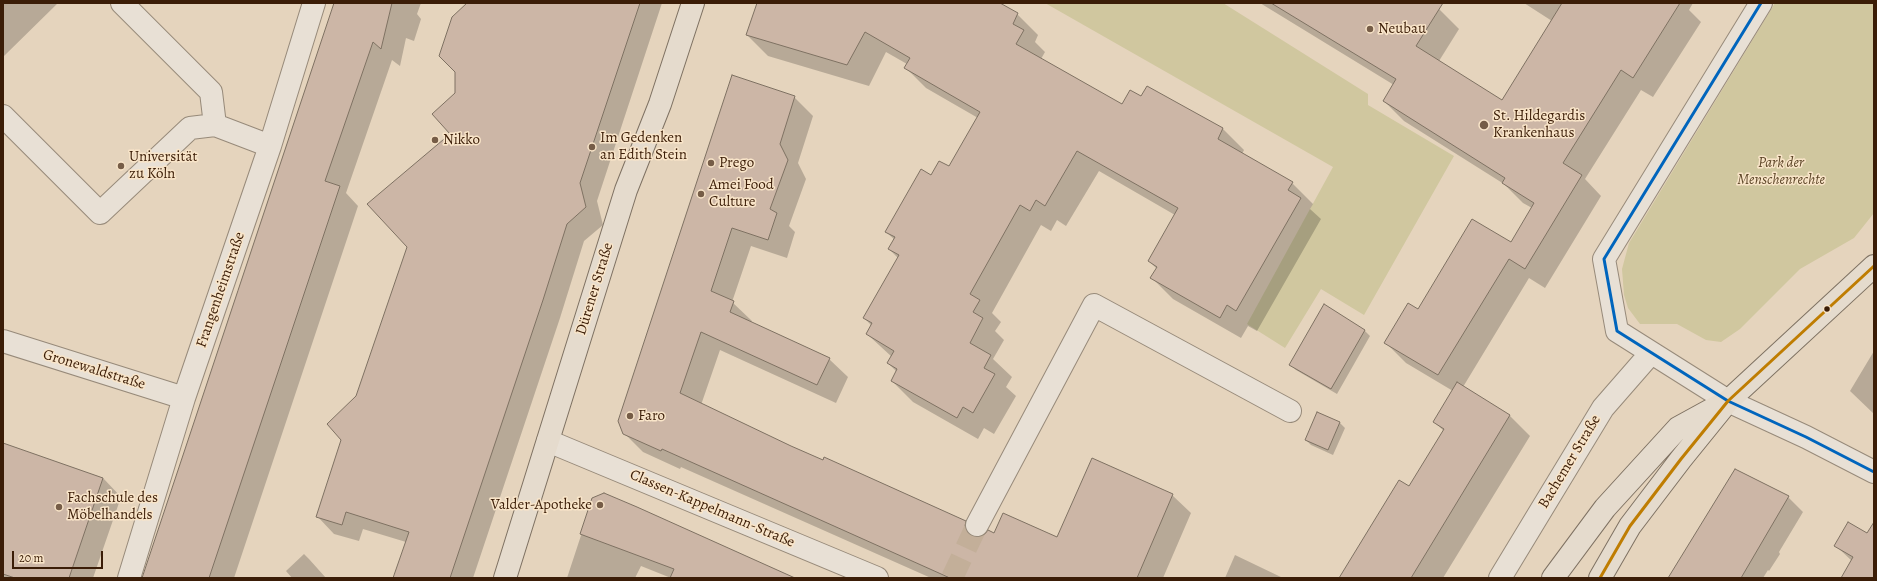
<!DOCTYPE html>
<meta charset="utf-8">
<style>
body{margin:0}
#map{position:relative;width:1877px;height:581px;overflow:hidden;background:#e5d4bd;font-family:Alegreya,serif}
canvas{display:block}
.frame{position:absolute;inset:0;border:4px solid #3b1d07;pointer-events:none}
.scale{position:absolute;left:12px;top:551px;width:91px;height:18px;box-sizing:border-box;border:2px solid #3b1d07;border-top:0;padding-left:5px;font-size:12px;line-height:14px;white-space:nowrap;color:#3b1d07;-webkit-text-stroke:3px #f9e5c9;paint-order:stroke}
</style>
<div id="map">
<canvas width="1877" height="581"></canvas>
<div class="frame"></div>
<div class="scale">20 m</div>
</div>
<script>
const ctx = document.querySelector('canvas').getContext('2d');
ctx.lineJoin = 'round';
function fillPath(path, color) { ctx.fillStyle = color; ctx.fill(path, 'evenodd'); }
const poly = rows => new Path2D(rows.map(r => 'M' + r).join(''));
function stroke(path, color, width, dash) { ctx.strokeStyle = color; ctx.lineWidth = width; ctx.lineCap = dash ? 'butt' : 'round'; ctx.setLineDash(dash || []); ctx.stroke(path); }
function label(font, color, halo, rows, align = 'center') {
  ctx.font = font + ' Alegreya,serif'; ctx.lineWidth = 3; ctx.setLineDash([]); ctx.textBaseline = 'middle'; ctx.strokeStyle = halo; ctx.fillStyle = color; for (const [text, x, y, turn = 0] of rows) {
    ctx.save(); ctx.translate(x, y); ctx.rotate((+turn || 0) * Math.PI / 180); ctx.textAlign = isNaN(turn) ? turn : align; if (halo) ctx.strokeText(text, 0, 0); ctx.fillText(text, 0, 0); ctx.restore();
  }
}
fillPath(poly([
 [1045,3,1223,3,1368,94,1368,105,1454,156,1364,315,1321,289,1285,348,1247,324,1333,167],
 [1775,3,1874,3,1874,213,1854,238,1800,269,1740,329,1721,342,1706,340,1677,324,1640,324,1628,308,1624,295,1622,269,1629,243]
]), '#d0c79f');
fillPath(poly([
 [3,3,58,3,3,57],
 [335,3,421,3,417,14,421,19,414,41,406,38,400,66,392,60,346,193,358,206,234,578,143,578],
 [468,3,662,3,597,201,603,225,584,241,560,318,473,578,394,578,406,542,363,529,359,541,334,534,317,516,357,396,451,134],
 [758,3,998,3,1017,14,1038,35,1035,42,1045,52,1041,59,1122,105,1141,97,1147,87,1223,129,1244,150,1242,154,1292,183,1313,204,1310,209,1321,219,1257,331,1248,326,1241,338,1173,299,1152,278,1157,269,1149,261,1175,215,1099,171,1066,226,1057,220,1051,231,1041,225,992,313,1001,322,995,331,1004,340,993,359,1012,377,1006,387,1016,396,994,434,984,428,978,439,913,402,892,381,897,372,888,363,892,357,867,334,872,326,864,318,898,258,889,249,895,240,886,232,932,176,949,168,978,118,926,88,905,67,907,64,886,52,869,86,768,56,747,35],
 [1260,3,1429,3,1439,9,1459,29,1439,61,1502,101,1552,21,1524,3,1693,3,1689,10,1701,22,1653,97,1641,90,1585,179,1601,196,1545,288,1529,278,1463,387,1510,416,1530,436,1443,578,1340,578,1409,487,1444,431,1434,422,1453,391,1406,363,1386,343,1418,310,1511,244,1532,208,1523,203,1504,184,1404,121,1384,101,1394,85],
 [794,97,813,116,798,163,806,179,789,226,795,232,787,258,751,246,732,302,752,321,751,323,829,359,848,377,836,403,720,350,701,405,791,447,965,522,981,537,995,534,1057,538,1172,495,1191,513,1163,578,931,578,681,467,680,469,643,452,624,433],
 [1364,330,1370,336,1337,394,1296,370,1290,364],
 [1874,351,1874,414,1850,391],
 [1340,423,1345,428,1333,455,1311,445,1306,440],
 [3,444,103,478,121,497,93,578,3,578],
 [1788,497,1803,512,1779,552,1780,554,1769,571,1768,570,1763,578,1670,578],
 [593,499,793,578,671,578,641,566,635,578,567,578],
 [1874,538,1874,578,1842,578,1852,561,1836,546],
 [304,554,309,559,326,578,292,578,286,571],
 [1235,555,1283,578,1225,578]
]), '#0003');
const building = poly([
 [334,3,392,3,381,49,373,42,325,181,340,186,280,366,209,578,142,578,334,3],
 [467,3,640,3,580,183,586,207,567,224,543,300,450,578,393,578,409,532,346,512,342,525,316,517,341,440,327,424,356,396,407,247,367,204,450,134,432,114,455,93,455,72,439,56,452,17,467,3],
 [757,3,1000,3,1018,13,1013,24,1024,30,1016,44,1122,104,1130,90,1141,96,1147,86,1223,128,1218,139,1293,182,1288,190,1301,198,1236,311,1227,305,1220,318,1150,278,1157,267,1148,261,1178,208,1077,151,1045,206,1036,200,1030,211,1020,205,970,294,980,300,973,312,983,318,970,343,991,355,984,368,995,374,973,413,963,407,957,418,891,381,897,369,887,363,894,351,866,334,872,323,863,318,899,255,888,249,895,237,885,232,921,169,931,175,939,161,949,166,980,112,904,68,910,58,865,32,847,65,746,35,757,3],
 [1271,3,1443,3,1416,46,1502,100,1562,3,1680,3,1633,78,1621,70,1563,163,1582,175,1525,269,1509,259,1438,375,1384,343,1408,303,1418,309,1472,219,1511,242,1534,203,1502,183,1505,178,1383,101,1396,79,1271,3],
 [732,75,795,96,780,144,788,160,770,209,777,213,768,240,732,228,711,291,734,301,730,312,830,358,817,385,701,332,680,393,791,446,823,460,824,457,966,521,965,526,967,532,971,536,977,537,984,535,988,530,994,533,1003,513,1057,537,1092,458,1173,494,1137,578,950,578,662,449,661,451,623,434,618,421,732,75],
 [1324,304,1365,330,1331,389,1289,365,1324,304],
 [1457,382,1510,415,1411,578,1339,578,1399,480,1409,486,1444,429,1433,422,1457,382],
 [1317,412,1340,422,1328,450,1305,440,1317,412],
 [3,443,103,478,69,578,15,578,3,574,3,443],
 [1735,469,1789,496,1741,578,1668,578,1735,469],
 [604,493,637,507,795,578,670,578,674,569,580,534,592,498,604,493],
 [1848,522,1867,533,1874,522,1874,578,1841,578,1853,557,1834,546,1848,522]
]);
fillPath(building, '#ccb6a6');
stroke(building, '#7e7162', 1);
stroke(poly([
 [952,578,977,525]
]), '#c3af99', 22, [22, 11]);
const minor = poly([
 [122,3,211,92,215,125,270,146],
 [1761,3,1604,259,1617,331,1728,401,1806,437,1874,472],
 [3,116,100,213,190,128,215,125],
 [3,341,184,398],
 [548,441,877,578],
 [977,525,1094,305,1290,411],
 [129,578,184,398,270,146,314,3],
 [1500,578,1603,408,1651,353]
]);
const major = poly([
 [505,578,626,190,660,104,693,3],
 [1553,578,1605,508,1678,428,1720,405],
 [1600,578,1630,526,1681,459,1728,401,1874,266]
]);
stroke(minor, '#978a7a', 24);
stroke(major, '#7e7162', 24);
stroke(minor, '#e8e0d5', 22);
stroke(major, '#e5dbcd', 22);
stroke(poly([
 [1761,3,1604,259,1617,331,1728,401,1806,437,1874,472]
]), '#0065bd', 3);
stroke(poly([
 [1600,578,1630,526,1681,459,1728,401,1874,266]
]), '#bf7d02', 3);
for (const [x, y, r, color] of [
 [1370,29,4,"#765d47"],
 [1484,125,5,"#765d47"],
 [435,140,4,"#765d47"],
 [592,147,4,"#765d47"],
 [711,163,4,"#765d47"],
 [121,166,4,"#765d47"],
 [701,194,4,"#765d47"],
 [1827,309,3.5,"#3b1d07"],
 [630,416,4,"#765d47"],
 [600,505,4,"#765d47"],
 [59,507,4,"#765d47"]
]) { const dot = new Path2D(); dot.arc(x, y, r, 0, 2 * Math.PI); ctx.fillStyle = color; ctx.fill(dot); stroke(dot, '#f9e5c9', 1.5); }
label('15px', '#3b1d07', '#f9e5c9', [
 ["Neubau",1378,29],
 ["St. Hildegardis",1493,116],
 ["Krankenhaus",1493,133],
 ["Im Gedenken",600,138],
 ["an Edith Stein",600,155],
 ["Nikko",443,140],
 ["Universität",129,157],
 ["zu Köln",129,174],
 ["Prego",719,163],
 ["Amei Food",709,185],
 ["Culture",709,202],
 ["Faro",638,416],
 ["Fachschule des",67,498],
 ["Möbelhandels",67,515],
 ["Valder-Apotheke",592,505,"right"]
], 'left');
label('italic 15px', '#5c4527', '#f9e5c9', [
 ["Park der",1781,163],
 ["Menschenrechte",1781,180]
]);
label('15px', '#3b1d07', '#f9e5c9', [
 ["Dürener Straße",595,289,-73],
 ["Frangenheimstraße",221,290,-71],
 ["Gronewaldstraße",94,370,17],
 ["Bachemer Straße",1570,462,-59],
 ["Classen-Kappelmann-Straße",712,509,23]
]);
</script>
